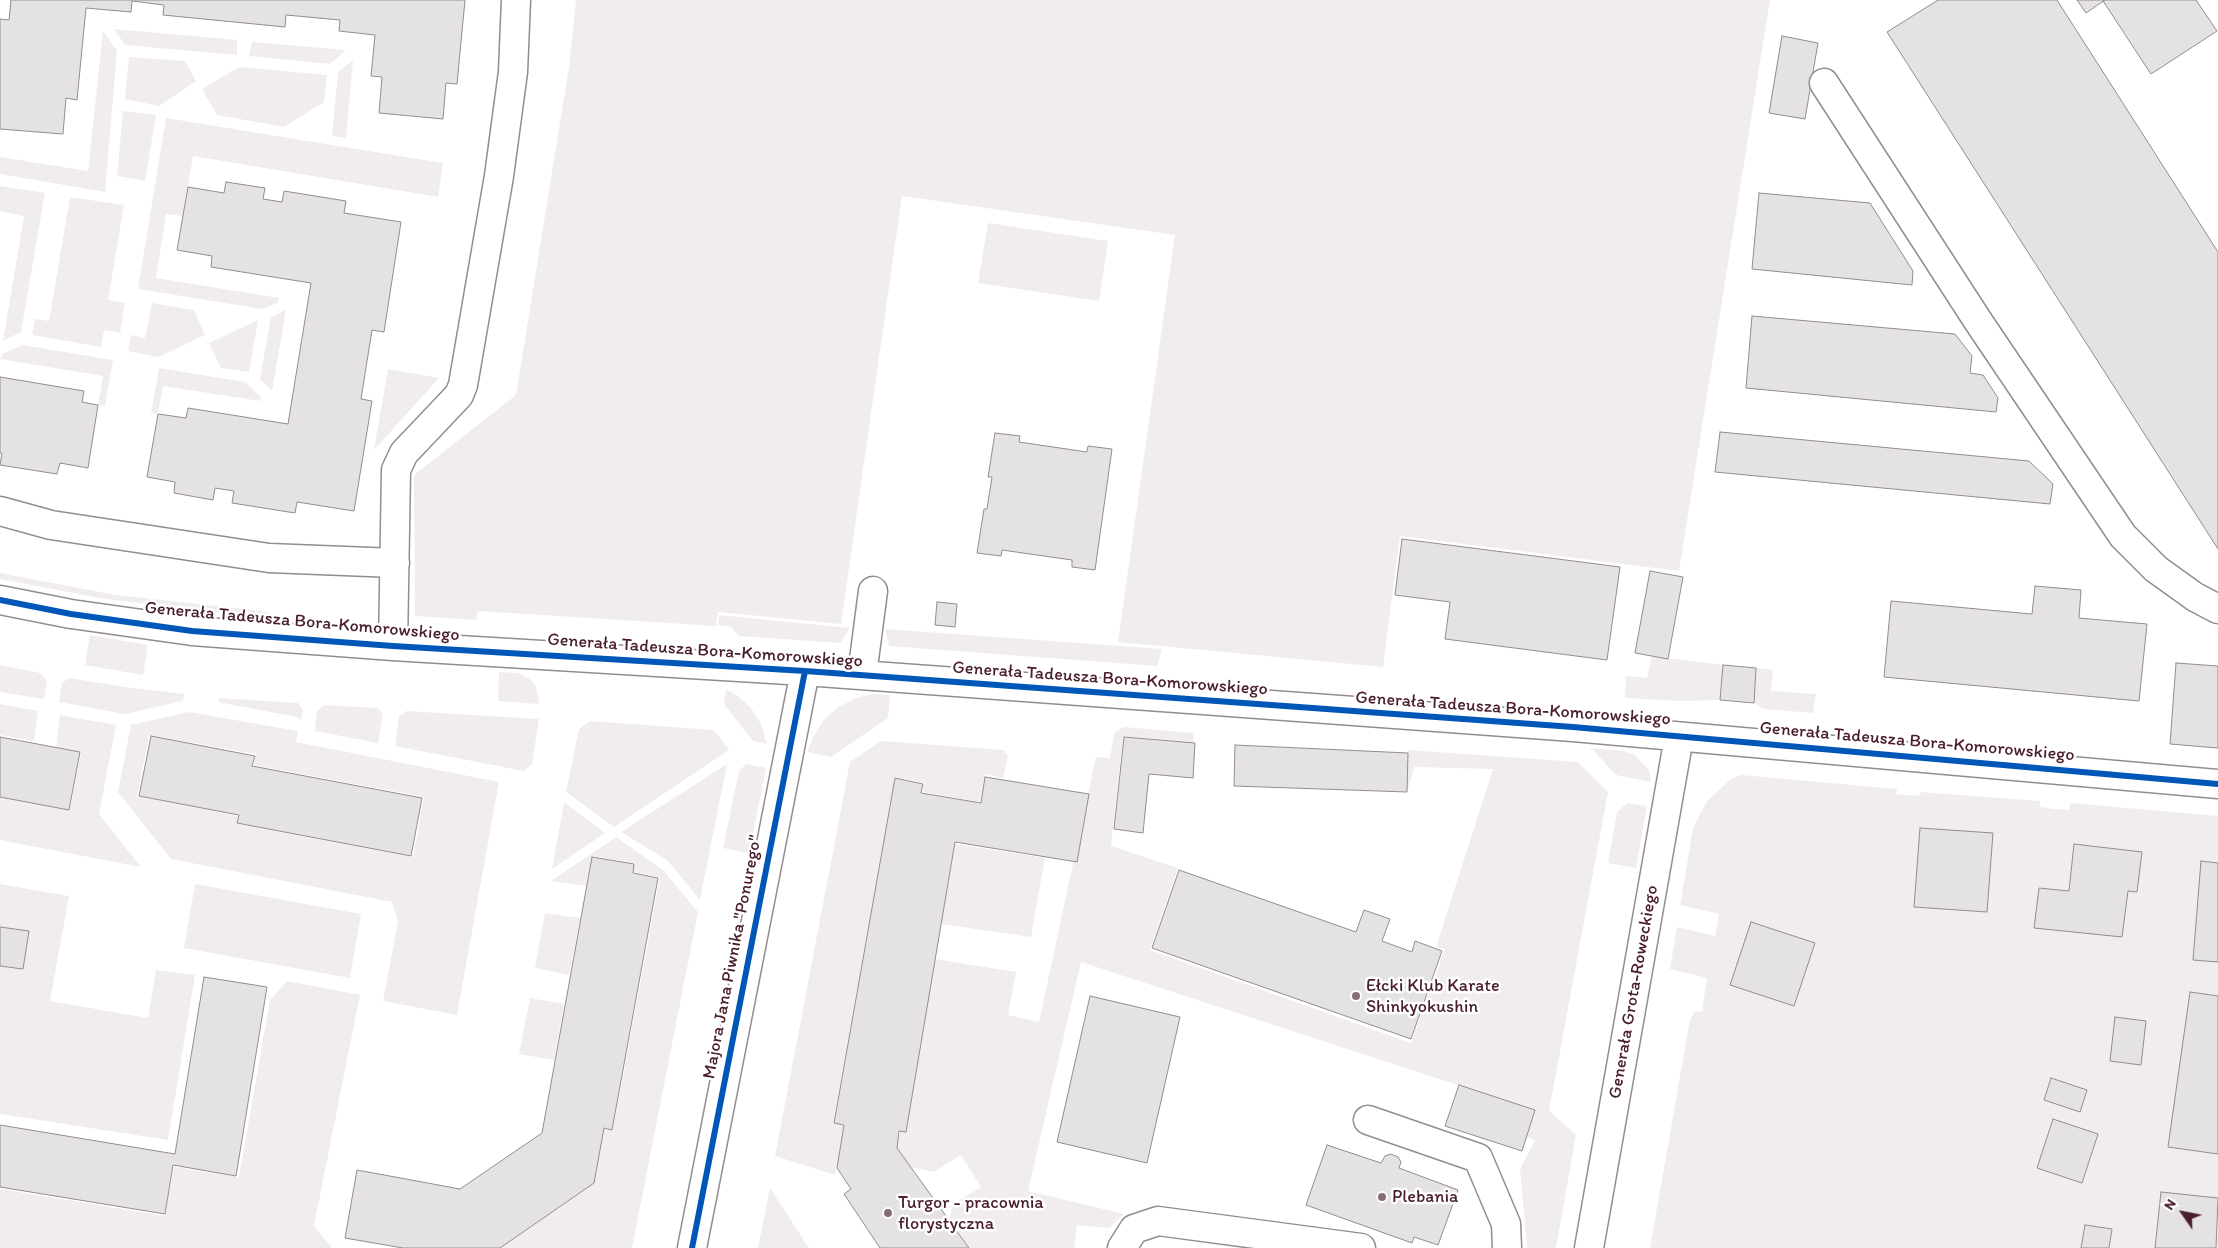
<!DOCTYPE html>
<meta charset="utf-8">
<style>
body{margin:0}
#map{position:relative;width:2218px;height:1248px;overflow:hidden;background:#fff;font-family:Itim,sans-serif}
canvas{display:block}
.north{position:absolute;left:2158px;top:1188px;width:50px;height:50px;-webkit-text-stroke:4px #fff;paint-order:stroke;rotate:303deg;font-size:14px;font-weight:700;line-height:20px;text-align:center;color:#4a1f2b}
.north::after{content:'';display:block;margin:auto;width:18px;height:22px;background:#4a1f2b;clip-path:polygon(50% 0,100% 100%,50% 72%,0 100%)}
</style>
<div id="map">
<canvas width="2218" height="1248"></canvas>
<div class="north">N</div>
</div>
<script>
const ctx = document.querySelector('canvas').getContext('2d');
ctx.lineJoin = 'round';
function fillPath(path, color) { ctx.fillStyle = color; ctx.fill(path, 'evenodd'); }
const poly = rows => new Path2D(rows.map(r => 'M' + r).join(''));
function stroke(path, color, width, dash) { ctx.strokeStyle = color; ctx.lineWidth = width; ctx.lineCap = dash ? 'butt' : 'round'; ctx.setLineDash(dash || []); ctx.stroke(path); }
function label(font, color, halo, rows, align = 'center') {
  ctx.font = font + ' Itim,sans-serif'; ctx.lineWidth = 5; ctx.setLineDash([]); ctx.textBaseline = 'middle'; ctx.strokeStyle = halo; ctx.fillStyle = color; for (const [text, x, y, turn = 0] of rows) {
    ctx.save(); ctx.translate(x, y); ctx.rotate((+turn || 0) * Math.PI / 180); ctx.textAlign = isNaN(turn) ? turn : align; if (halo) ctx.strokeText(text, 0, 0); ctx.fillText(text, 0, 0); ctx.restore();
  }
}
fillPath(poly([
 [576,0,1770,0,1679,571,1400,536,1383,667,1118,642,1175,235,902,196,841,624,718,612,716,626,478,611,476,620,415,616,414,475,516,395,569,67],
 [114,29,237,40,237,55,125,45],
 [103,31,117,51,105,192,0,174,0,157,88,171],
 [252,42,346,50,330,64,249,56],
 [129,57,185,61,196,81,159,106,125,99],
 [353,60,346,138,332,136,338,72],
 [239,67,327,75,324,102,284,127,217,115,202,89],
 [123,111,156,115,145,181,117,176],
 [166,118,443,163,438,197,193,156,183,216,166,214,156,278,279,298,278,303,262,309,138,289],
 [0,186,45,193,21,332,3,341,24,216,0,211],
 [70,197,124,205,108,300,125,303,120,333,104,330,101,347,32,335,35,319,49,321],
 [988,223,1108,241,1099,301,978,283],
 [152,303,194,310,205,335,158,357,128,351,131,335,145,338],
 [286,310,272,391,260,379,271,317],
 [258,320,249,372,221,368,209,343],
 [23,345,113,360,105,406,98,405,103,376,0,359,2,354],
 [159,368,245,382,261,397,260,401,163,386,158,414,151,413],
 [388,369,439,378,374,450],
 [0,573,116,595,263,611,271,614,272,619,105,599,0,579],
 [719,615,850,628,840,643,739,636,731,627,718,625],
 [885,629,1162,649,1157,666,889,646],
 [90,635,148,645,143,675,85,665],
 [1652,656,1723,665,1720,700,1680,701,1625,698,1626,676,1647,678],
 [0,665,40,673,47,681,44,699,0,692],
 [1756,668,1773,670,1771,691,1816,694,1813,713,1763,709,1754,703],
 [499,672,518,673,530,679,536,687,539,704,498,701],
 [69,678,125,687,184,694,183,701,125,714,59,702,62,683],
 [726,689,739,697,751,708,761,724,767,744,753,741,724,704],
 [873,694,890,695,888,718,831,757,807,752,813,737,824,720,837,708,856,698],
 [219,698,298,703,303,710,301,720,296,717,218,702],
 [0,704,38,711,34,741,0,735],
 [324,705,378,708,383,714,378,743,315,731,317,711],
 [407,711,539,719,532,764,524,771,395,746,399,716],
 [189,712,298,731,296,742,499,782,457,1015,383,1001,398,921,392,902,171,859,118,792,131,725],
 [149,735,256,754,254,765,424,797,413,857,237,824,238,816,137,796],
 [60,715,116,725,99,814,141,867,0,840,0,797,70,810,81,752,56,747],
 [590,721,714,730,729,750,614,827,566,792,579,729],
 [1124,727,1194,733,1193,742,1123,736,1111,846,1178,868,1150,950,1411,1043,1445,949,1436,947,1493,769,1414,767,1407,792,1408,750,1578,762,1608,792,1549,1111,1576,1135,1556,1248,1527,1248,1520,1169,1535,1140,1526,1137,1534,1110,1081,962,1028,1191,1124,1214,1109,1228,1077,1225,1074,1248,970,1248,949,1219,953,1204,981,1187,961,1155,934,1172,911,1167,897,1148,900,1131,906,1132,935,959,1016,972,1008,1015,1039,1022,1096,757,1110,758,1114,733],
 [881,741,1004,750,1008,756,1003,778,985,774,980,802,923,792,924,783,895,777,833,1123,844,1126,835,1175,775,1156,850,762],
 [1591,748,1624,751,1635,755,1649,770,1651,782,1616,775],
 [727,764,700,900,668,861,621,832],
 [746,764,766,768,749,853,723,848,739,771],
 [1741,775,1897,789,1896,794,1919,796,1920,792,2040,801,2040,807,2055,809,2069,810,2070,803,2218,816,2218,1248,1650,1248,1690,1019,1696,1011,1702,1012,1707,978,1670,969,1677,927,1715,936,1719,914,1680,905,1693,828,1707,801,1731,779],
 [564,802,605,833,552,869],
 [1627,803,1647,806,1636,868,1608,863,1617,812],
 [616,837,663,870,698,912,632,1248,501,1248,594,1183,604,1129,613,1130,660,877,633,872,635,863,592,856,586,886,551,881],
 [955,844,1045,858,1031,937,941,924],
 [0,884,69,896,50,1001,148,1018,156,970,195,975,168,1140,0,1114],
 [195,884,361,914,350,978,184,948],
 [545,913,580,918,569,975,535,968],
 [287,981,360,995,314,1226,332,1248,0,1248,0,1189,165,1216,174,1167,239,1177,270,1000],
 [530,998,564,1004,554,1060,519,1054],
 [770,1188,809,1248,758,1248]
]), '#f1edee');
const building = poly([
 [11,0,465,0,457,84,446,83,443,119,379,113,382,77,371,76,375,35,339,31,340,20,286,15,285,27,163,15,164,5,132,1,131,12,86,8,77,100,66,98,63,134,0,129,0,19,9,20,11,0],
 [1938,0,2057,0,2218,252,2218,549,1887,32,1938,0],
 [2077,0,2105,0,2086,13,2077,0],
 [2105,0,2196,0,2217,31,2151,74,2103,1,2105,0],
 [1782,36,1818,43,1805,119,1769,113,1782,36],
 [226,182,265,188,263,199,282,202,284,191,346,201,344,213,401,222,384,332,372,330,361,399,372,401,354,511,297,502,295,513,232,503,234,491,215,488,213,500,174,493,175,482,147,477,158,414,186,418,188,408,288,424,311,283,211,267,212,256,177,250,188,187,224,193,226,182],
 [1759,193,1870,203,1913,271,1912,285,1752,269,1759,193],
 [1752,316,1955,334,1972,356,1970,373,1983,375,1998,398,1996,412,1746,388,1752,316],
 [0,377,84,391,82,402,98,405,88,468,60,463,57,474,0,465,2,453,0,453,0,377],
 [1720,432,2029,461,2053,484,2050,504,1715,472,1720,432],
 [995,433,1020,436,1019,442,1087,452,1088,446,1112,449,1095,570,1072,567,1072,560,1002,550,1001,556,977,553,984,509,987,509,992,477,988,477,995,433],
 [1402,539,1620,567,1607,660,1445,639,1450,602,1395,595,1402,539],
 [1650,571,1683,577,1668,659,1635,653,1650,571],
 [2035,586,2081,590,2079,618,2147,624,2139,701,1884,677,1891,601,2032,614,2035,586],
 [937,602,957,604,955,627,935,625,937,602],
 [2176,663,2218,666,2218,748,2170,744,2176,663],
 [1723,665,1756,668,1754,703,1720,700,1723,665],
 [151,736,255,756,252,766,422,798,411,856,237,823,239,815,139,796,151,736],
 [0,737,80,752,69,810,0,797,0,737],
 [1124,737,1195,743,1193,778,1149,774,1143,833,1114,829,1124,737],
 [1235,745,1408,753,1407,792,1234,786,1235,745],
 [985,777,1089,794,1077,862,955,842,906,1132,899,1131,897,1148,969,1248,880,1248,844,1194,851,1189,837,1168,844,1125,834,1123,895,778,923,784,921,793,981,803,985,777],
 [1920,828,1993,833,1987,912,1914,907,1920,828],
 [2074,844,2142,852,2137,892,2128,891,2122,937,2034,928,2039,888,2069,891,2074,844],
 [592,857,634,864,633,873,658,878,612,1130,604,1128,594,1183,500,1248,403,1248,345,1238,357,1170,460,1189,542,1133,592,857],
 [2201,861,2218,863,2218,962,2193,960,2201,861],
 [1179,870,1356,932,1364,910,1390,919,1382,941,1412,952,1415,941,1442,951,1411,1039,1152,948,1179,870],
 [1751,922,1815,943,1794,1006,1730,985,1751,922],
 [0,927,29,931,23,969,0,966,0,927],
 [204,977,267,987,236,1176,173,1165,165,1214,0,1187,0,1125,175,1154,204,977],
 [2190,992,2218,996,2218,1154,2168,1147,2190,992],
 [1090,996,1180,1017,1147,1163,1057,1142,1090,996],
 [2115,1017,2146,1021,2141,1065,2110,1061,2115,1017],
 [2051,1078,2087,1090,2080,1112,2044,1100,2051,1078],
 [1459,1085,1535,1110,1522,1151,1445,1126,1459,1085],
 [2053,1119,2098,1134,2082,1183,2037,1168,2053,1119],
 [1327,1145,1381,1163,1385,1156,1391,1154,1398,1157,1401,1162,1399,1168,1458,1190,1438,1245,1414,1237,1412,1243,1306,1205,1327,1145],
 [2161,1192,2218,1198,2216,1248,2155,1248,2161,1192],
 [2085,1225,2112,1229,2109,1248,2081,1248,2085,1225]
]);
fillPath(building, '#e4e2e3');
stroke(building, '#948c8e', 1);
const minor = poly([
 [1824,83,1978,321,2123,536,2156,569,2195,597,2218,609],
 [0,511,51,525,269,558,395,563],
 [0,600,71,614,192,631,393,646,805,671,1573,727,2218,784],
 [393,646,396,470,404,453,459,395,463,385,499,176,513,72,516,0],
 [862,675,873,591],
 [1368,1120,1478,1158,1506,1224,1507,1248],
 [692,1248,805,671],
 [1122,1248,1134,1229,1158,1221,1361,1248],
 [1589,1248,1679,737]
]);
stroke(minor, '#948c8e', 31);
stroke(minor, '#fff', 28);
stroke(poly([
 [0,600,71,614,192,631,393,646,805,671,1573,727,2218,784],
 [692,1248,805,671]
]), '#0057b8', 6);
for (const [x, y, r, color] of [
 [1356,996,5,"#896d75"],
 [1382,1197,5,"#896d75"],
 [888,1213,5,"#896d75"]
]) { const dot = new Path2D(); dot.arc(x, y, r, 0, 2 * Math.PI); ctx.fillStyle = color; ctx.fill(dot); stroke(dot, '#fff', 2); }
label('18px', '#4a1f2b', '#fff', [
 ["Generała Tadeusza Bora-Komorowskiego",302,622,5],
 ["Generała Tadeusza Bora-Komorowskiego",705,651,4],
 ["Generała Tadeusza Bora-Komorowskiego",1110,679,4],
 ["Generała Tadeusza Bora-Komorowskiego",1513,709,4],
 ["Generała Tadeusza Bora-Komorowskiego",1917,742,5],
 ["Majora Jana Piwnika \"Ponurego\"",733,957,-79],
 ["Generała Grota-Roweckiego",1634,992,-80]
]);
label('18px', '#4a1f2b', '#fff', [
 ["Ełcki Klub Karate",1366,986],
 ["Shinkyokushin",1366,1007],
 ["Plebania",1392,1197],
 ["Turgor - pracownia",898,1203],
 ["florystyczna",898,1224]
], 'left');
</script>
